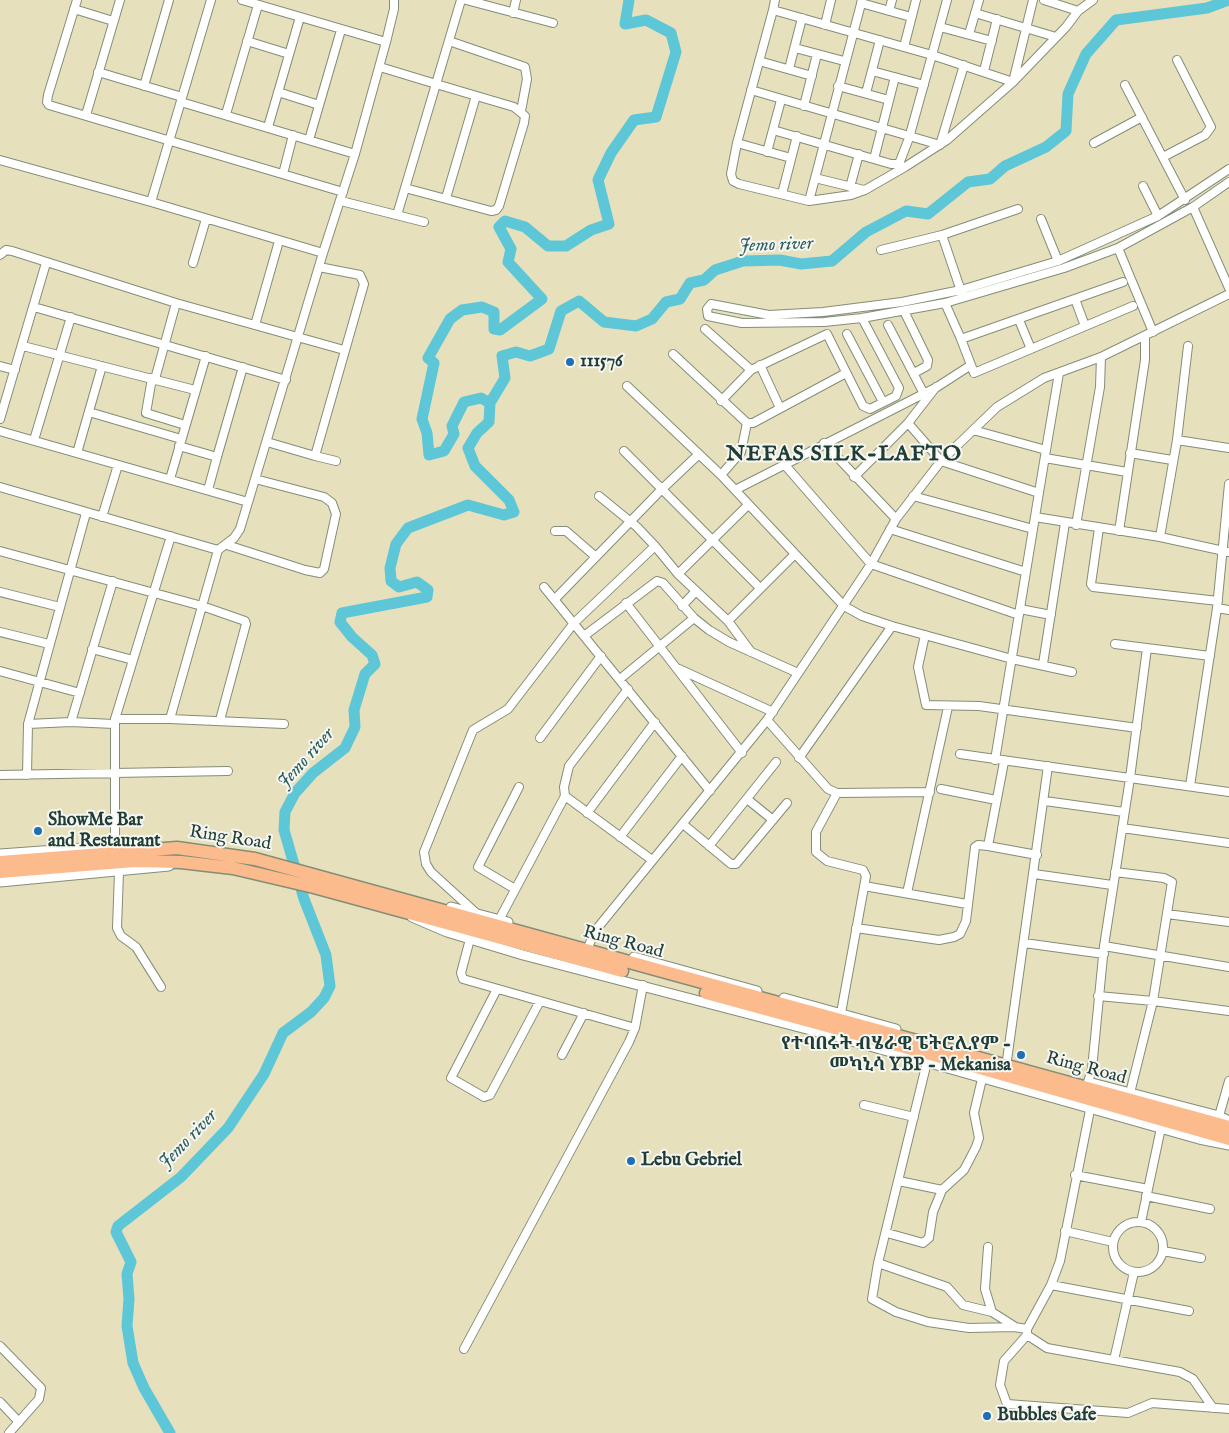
<!DOCTYPE html>
<meta charset="utf-8">
<style>
body{margin:0}
canvas{display:block;background:#e7e0bc}
</style>
<canvas width="1229" height="1433"></canvas>
<script>
const ctx = document.querySelector('canvas').getContext('2d');
ctx.lineJoin = 'round';
const poly = rows => new Path2D(rows.map(r => 'M' + r).join(''));
function stroke(path, color, width, dash) { ctx.strokeStyle = color; ctx.lineWidth = width; ctx.lineCap = dash ? 'butt' : 'round'; ctx.setLineDash(dash || []); ctx.stroke(path); }
function label(font, color, halo, rows, align = 'center') {
  ctx.font = font + ' "IM FELL English","Noto Serif Ethiopic",serif'; ctx.lineWidth = 4; ctx.setLineDash([]); ctx.textBaseline = 'middle'; ctx.strokeStyle = halo; ctx.fillStyle = color; for (const [text, x, y, turn = 0] of rows) {
    ctx.save(); ctx.translate(x, y); ctx.rotate((+turn || 0) * Math.PI / 180); ctx.textAlign = isNaN(turn) ? turn : align; if (halo) ctx.strokeText(text, 0, 0); ctx.fillText(text, 0, 0); ctx.restore();
  }
}
stroke(poly([
 [490,403,481,398,464,402,452,426,454,434,444,451,429,455,427,433,422,419,434,363,428,358,450,319,462,310,482,307,494,312,494,329,500,330,542,299,508,262,511,249,499,227,505,221,525,227,548,246,566,246,591,230,609,224,598,180,611,153,634,120,656,117,676,52,671,33,646,20,625,24,629,0],
 [170,1433,144,1388,133,1363,127,1326,129,1299,127,1274,131,1262,116,1232,118,1226,181,1177,228,1128,264,1074,283,1033,311,1012,324,998,330,986,326,955,304,899,284,830,285,812,295,793,313,773,345,748,355,727,354,710,365,674,375,664,372,655,352,637,340,622,342,613,427,597,428,590,417,582,399,587,391,581,390,568,396,544,408,528,468,505,504,515,514,512,509,500,475,466,468,448,477,433,489,422,490,403,505,378,502,356,516,352,530,356,549,349,561,311,579,301,604,322,636,326,652,319,666,302,680,299,690,283,704,280,715,270,743,261,780,260,801,264,832,261,866,232,906,211,928,214,968,182,990,179,1005,166,1046,147,1066,131,1068,94,1086,54,1116,20,1207,8,1229,0]
]), '#5dc7d8', 11);
const minor = poly([
 [77,0,48,95,47,102,49,105,343,192],
 [242,0,386,42],
 [466,0,553,23],
 [947,0,932,55,1013,82,1066,27,1078,11,1093,0],
 [1044,0,1078,11],
 [861,3,911,17],
 [74,9,113,21],
 [773,10,737,143,731,174,733,181,739,184,809,201,851,195,865,190,905,167,947,140,1013,82,1033,0],
 [889,11,892,0],
 [513,13,516,0],
 [975,13,1056,37],
 [825,25,831,0],
 [940,27,992,41],
 [969,34,979,0],
 [247,41,289,54],
 [449,41,525,67,527,79,521,111],
 [904,47,916,0],
 [795,48,844,61],
 [759,61,812,76],
 [380,67,436,84,461,0],
 [789,69,802,18],
 [872,71,924,85],
 [984,71,997,19],
 [98,72,182,97],
 [1125,85,1185,200],
 [144,86,169,0],
 [838,86,889,100],
 [751,90,940,145,964,65],
 [278,92,319,105],
 [866,93,880,40],
 [181,102,355,154],
 [804,106,817,54],
 [226,114,258,5],
 [86,115,120,0],
 [268,127,300,17],
 [773,130,891,164,899,164,909,138,932,55,773,10,775,0],
 [309,140,341,30],
 [737,143,791,158],
 [1094,143,1142,117],
 [767,152,781,100],
 [1163,157,1205,135,1211,127,1177,60],
 [874,159,895,77],
 [0,160,151,202,323,253],
 [1229,169,1158,216,1058,261,961,290,902,302,823,312,769,315,711,304,707,309,708,316,742,323,824,322,862,318,945,303,1064,268,1118,248,1193,207,1229,182],
 [283,174,293,135],
 [815,178,864,190],
 [1143,186,1158,216],
 [850,187,859,154],
 [782,194,797,136],
 [446,198,476,96],
 [341,201,424,222],
 [809,201,862,0],
 [151,202,211,0],
 [1193,207,1229,288],
 [397,215,436,84,514,107,525,116,524,123,499,206,496,210,491,211,405,188],
 [1041,219,1058,261],
 [942,235,962,294],
 [1118,248,1153,332],
 [881,250,942,235,1018,209],
 [0,255,6,250,12,251,176,303,344,350],
 [193,263,206,219],
 [1075,299,1085,326],
 [945,303,961,339],
 [34,307,286,380],
 [904,311,928,360,927,366,914,373],
 [1019,320,1031,349],
 [255,325,279,241],
 [888,325,923,392],
 [705,329,751,370],
 [847,334,883,402],
 [23,346,195,390],
 [673,354,747,423,753,423,846,373],
 [760,365,780,408],
 [971,365,961,339,1123,282],
 [0,366,15,370],
 [152,378,146,413,185,425],
 [155,379,176,303],
 [627,386,721,475,844,606,862,616,892,626,1012,659,1072,672],
 [721,401,751,370,827,334,863,406,870,409,896,396,899,388,862,318],
 [89,412,181,439],
 [0,419,46,263],
 [908,423,936,387],
 [973,430,1046,450,995,760],
 [0,431,248,502],
 [34,440,71,317],
 [1177,440,1229,448],
 [267,442,315,456,364,284,360,275,319,267],
 [824,443,896,519],
 [179,446,217,457,243,367],
 [1046,450,1059,373],
 [624,451,760,588],
 [77,453,102,366],
 [1130,453,1172,460],
 [315,456,336,461],
 [1045,458,1127,472],
 [784,464,871,564,1019,615],
 [721,475,741,452,747,423],
 [854,477,908,423,941,461,1039,493],
 [170,479,206,356],
 [0,487,218,550,234,538,240,529,323,253,355,154,386,42,394,9,394,0],
 [208,490,217,457],
 [735,490,937,387,971,365,974,373,1133,306],
 [599,496,637,527,655,546],
 [913,496,1033,529],
 [102,517,118,465],
 [1035,517,1160,537,1229,552],
 [1076,525,1100,387,1101,357],
 [1099,528,1091,584,1093,587,1218,601],
 [890,529,1026,572],
 [555,531,566,531,596,557],
 [1119,531,1145,360,1145,336],
 [1160,537,1177,440,1188,346],
 [227,545,305,570,320,573,324,569,336,514,332,503,324,497,255,479],
 [0,551,202,606,245,621,246,624,220,720],
 [678,574,748,505],
 [544,587,710,791],
 [0,592,60,607],
 [555,599,661,490,699,454],
 [626,603,742,753],
 [682,606,696,591],
 [1217,608,1229,610],
 [1020,609,1051,615],
 [728,621,794,555],
 [0,632,49,644],
 [925,635,918,667,926,705,979,706,1137,728],
 [584,636,657,581,663,583,694,618,709,630,729,642,798,673],
 [1115,644,1210,656],
 [92,649,133,660],
 [1043,664,1065,523],
 [679,669,773,712],
 [0,671,80,693],
 [620,679,694,618],
 [115,719,170,719,284,724],
 [170,719,218,550],
 [767,720,828,789,837,793,930,792],
 [71,722,113,581],
 [28,724,71,722,114,724],
 [540,738,601,656],
 [960,754,1229,792],
 [799,758,892,626],
 [0,775,228,771],
 [27,775,28,724,86,513],
 [1190,786,1217,608,1229,484],
 [941,789,996,800],
 [837,793,816,832,816,852,827,861,863,870,866,876,841,1013],
 [565,796,652,860],
 [747,799,773,820],
 [1045,801,1124,812],
 [587,813,655,722],
 [683,824,731,864,736,864,787,803],
 [1122,828,1229,843],
 [620,837,682,756],
 [115,846,115,719,171,536],
 [709,846,776,762],
 [988,846,1004,762],
 [119,872,117,928,121,936,136,947,161,987],
 [1115,872,1164,878,1172,882,1153,1001,1130,1093],
 [1034,874,1112,885],
 [864,886,967,904],
 [515,889,478,867,519,787],
 [907,893,948,707],
 [476,913,431,872,426,864,424,852,473,730,508,709,574,623,655,546,678,574,728,621,751,652],
 [1167,914,1229,922],
 [499,920,565,796,564,787,569,766,628,689],
 [856,928,939,940,954,937,960,934,966,921,975,847,978,845,988,846,1037,855],
 [470,939,461,973,463,979,635,1028],
 [1024,943,1104,954],
 [1104,946,1229,967],
 [586,952,595,931,767,720,871,564,896,519,941,461,997,407,1044,378,1101,357,1229,294],
 [497,989,451,1078,484,1097,490,1095,540,1001],
 [1098,996,1153,1001,1229,1011],
 [562,1055,584,1013],
 [1007,1060,1048,766],
 [927,1062,878,1263,872,1299,896,1312,928,1322,969,1328,1014,1327,1027,1329],
 [1088,1082,1092,1069,1104,946,1130,778,1147,648],
 [864,1105,914,1117],
 [1090,1110,1060,1261,1051,1285,1027,1329,1027,1335,1047,1348,1180,1372,1193,1379,1213,1408],
 [1219,1116,1229,1081],
 [1075,1175,1148,1189],
 [899,1181,942,1190],
 [1146,1196,1210,1209],
 [1141,1222,1161,1128],
 '1113 1247a25 25 0 1 1 50 0a25 25 0 1 1-50 0Z',
 [1065,1231,1113,1242],
 [887,1233,923,1243,929,1238,933,1212,942,1190,964,1170,976,1147,979,1138,974,1113,982,1079],
 [988,1247,985,1289,992,1312],
 [1163,1251,1201,1258],
 [878,1263,947,1287,963,1305,992,1312,1014,1326],
 [1051,1285,1189,1311],
 [1027,1335,1004,1361,1000,1385,1007,1404,1128,1413,1152,1403,1229,1409],
 [0,1346,41,1388,39,1399,9,1433],
 [464,1349,629,1042,635,1028,643,985],
 [1114,1360,1134,1272],
 [0,1402,19,1422]
]);
const tertiary = poly([
 [0,854,138,844,155,845],
 [0,882,169,866],
 [451,907,508,922],
 [412,917,447,932,523,955,841,1038,1199,1139,1229,1145],
 [634,957,757,991],
 [784,998,896,1029],
 [1092,1083,1219,1116,1229,1121]
]);
const trunk = poly([
 [0,862,177,848,255,859,1229,1127],
 [0,872,134,861,181,862,233,868,314,887,622,971],
 [706,993,948,1059,1229,1139]
]);
stroke(minor, '#838e78', 10);
stroke(tertiary, '#838e78', 11);
stroke(trunk, '#838e78', 15);
stroke(minor, '#fff', 8);
stroke(tertiary, '#fff', 9);
stroke(trunk, '#fbbb8d', 12);
for (const [x, y, r, color] of [
 [570,362,5,"#1f6fb2"],
 [38,831,5,"#1f6fb2"],
 [1021,1055,5,"#1f6fb2"],
 [631,1161,5,"#1f6fb2"],
 [987,1416,5,"#1f6fb2"]
]) { const dot = new Path2D(); dot.arc(x, y, r, 0, 2 * Math.PI); ctx.fillStyle = color; ctx.fill(dot); stroke(dot, '#f6f6f2', 2); }
label('bold 18px', '#1f3d34', '#f6f6f2', [
 ["111576",580,362],
 ["ShowMe Bar",48,821],
 ["and Restaurant",48,842],
 ["የተባበሩት ብሄራዊ ፔትሮሊየም -",1011,1045,"right"],
 ["መካኒሳ YBP - Mekanisa",1011,1066,"right"],
 ["Lebu Gebriel",641,1161],
 ["Bubbles Cafe",997,1416]
], 'left');
label('18px', '#1f3d34', '#f6f6f2', [
 ["Ring Road",230,839,9],
 ["Ring Road",623,943,15],
 ["Ring Road",1086,1069,15]
]);
label('italic 19px', '#2e605d', '#f6f6f2', [
 ["Jemo river",776,246,-2],
 ["Jemo river",307,759,-48],
 ["Jemo river",189,1140,-46]
]);
ctx.letterSpacing = '1px';
label('bold 22px', '#1f3d34', '#f6f6f2', [
 ["NEFAS SILK-LAFTO",844,455]
]);
ctx.letterSpacing = '0px';
</script>
